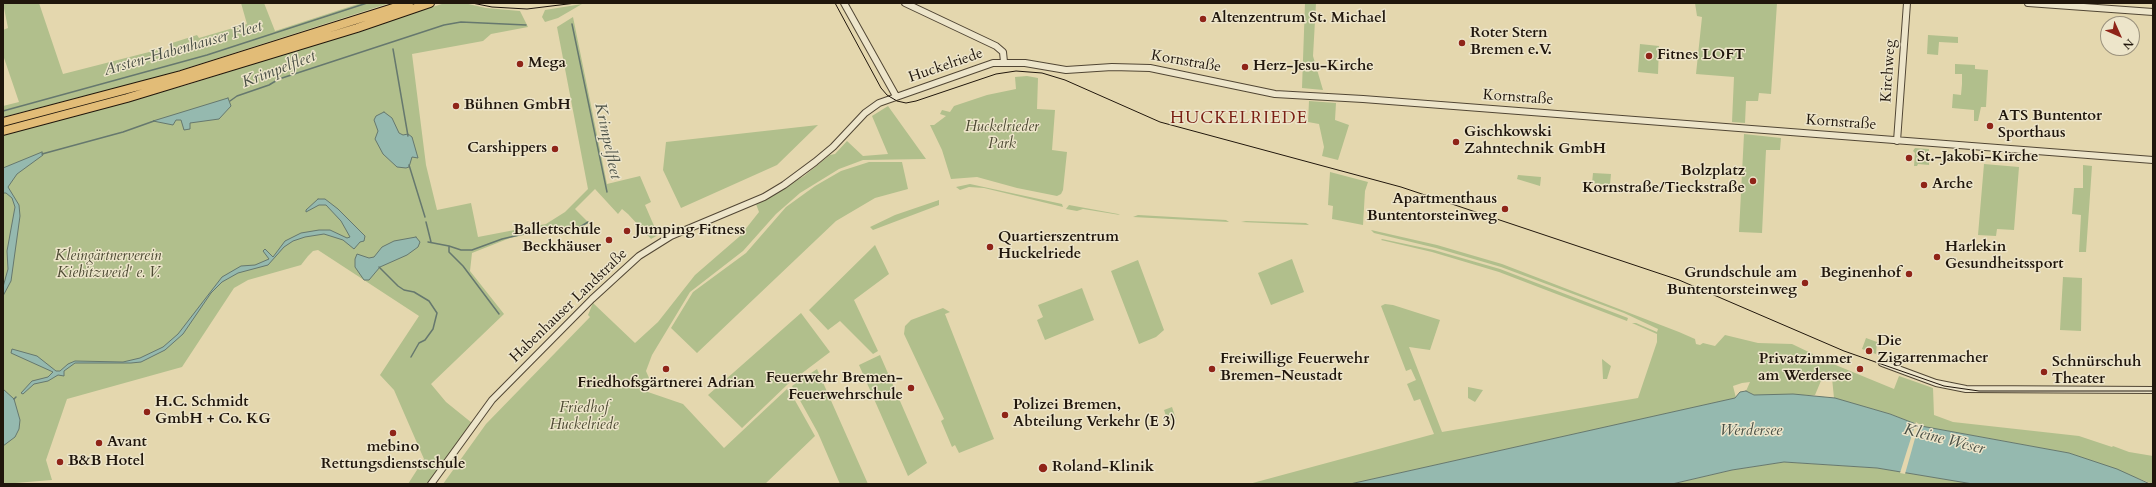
<!DOCTYPE html>
<meta charset="utf-8">
<style>
body{margin:0}
#map{position:relative;width:2156px;height:487px;overflow:hidden;background:#e4d7ae;font-family:Cardo,serif}
canvas{display:block}
.frame{position:absolute;inset:0;border:4px solid #20160c;pointer-events:none}
.north{position:absolute;left:2100px;top:16px;width:40px;height:40px;box-sizing:border-box;background:#ede5ca;border:1px solid #9b927e;border-radius:50%;rotate:135deg;font-size:11px;font-weight:700;line-height:16px;text-align:center;color:#20160c}
.north::after{content:'';display:block;margin:auto;width:14px;height:18px;background:#8f2418;clip-path:polygon(50% 0,100% 100%,50% 72%,0 100%)}
</style>
<div id="map">
<canvas width="2156" height="487"></canvas>
<div class="frame"></div>
<div class="north">N</div>
</div>
<script>
const ctx = document.querySelector('canvas').getContext('2d');
ctx.lineJoin = 'round';
function fillPath(path, color) { ctx.fillStyle = color; ctx.fill(path, 'evenodd'); }
const poly = rows => new Path2D(rows.map(r => 'M' + r).join(''));
function stroke(path, color, width, dash) { ctx.strokeStyle = color; ctx.lineWidth = width; ctx.lineCap = dash ? 'butt' : 'round'; ctx.setLineDash(dash || []); ctx.stroke(path); }
function label(font, color, halo, rows, align = 'center') {
  ctx.font = font + ' Cardo,serif'; ctx.lineWidth = 3; ctx.setLineDash([]); ctx.textBaseline = 'middle'; ctx.strokeStyle = halo; ctx.fillStyle = color; for (const [text, x, y, turn = 0] of rows) {
    ctx.save(); ctx.translate(x, y); ctx.rotate((+turn || 0) * Math.PI / 180); ctx.textAlign = isNaN(turn) ? turn : align; if (halo) ctx.strokeText(text, 0, 0); ctx.fillText(text, 0, 0); ctx.restore();
  }
}
fillPath(poly([
 [3,3,39,3,63,74,157,50,160,53,174,49,172,43,197,35,199,38,247,24,241,3,264,3,275,31,361,3,390,3,165,75,3,117,3,106,19,102,3,55,3,30,8,28],
 [445,3,464,3,486,8,520,11,528,27,491,34,483,41,412,54,426,165,437,210,471,203,478,237,546,224,565,212,588,189,557,27,573,17,607,184,640,176,651,202,645,205,658,235,651,239,628,214,622,209,618,214,595,189,575,209,589,223,583,226,575,229,547,230,510,238,472,253,470,271,504,314,431,384,446,402,472,423,429,484,408,484,424,459,394,390,380,375,419,316,318,250,313,251,308,256,301,265,248,280,234,288,182,367,67,399,46,460,52,480,3,484,3,135,187,85],
 [1305,3,1316,3,1313,56,1323,90,1302,88],
 [1695,3,1777,3,1771,94,1759,93,1758,101,1746,101,1745,123,1732,122,1734,77,1696,74,1702,17,1697,16],
 [582,4,558,18,545,22,542,17,545,10],
 [1928,35,1958,37,1958,43,1939,42,1938,55,1927,54],
 [1640,44,1659,46,1658,74,1638,72],
 [1955,64,1975,65,1975,69,1988,70,1986,107,1981,107,1978,121,1974,121,1974,110,1952,108,1953,94,1961,95,1962,84,1962,74,1955,74],
 [1027,76,1038,78,1037,109,1055,110,1052,150,1067,152,1063,190,1061,194,1057,196,1017,188,977,177,951,179,942,150,930,125,934,125,946,116,940,114,942,110,950,112,954,106,987,95,1016,89,1015,77],
 [1309,101,1336,103,1335,120,1349,125,1338,160,1322,156,1324,147,1319,124,1308,122],
 [888,106,926,159,863,160,839,169,800,193,776,214,743,251,690,292,652,355,646,371,649,378,645,391,683,404,724,448,788,388,815,436,765,484,443,484,486,424,590,317,588,315,593,303,635,343,658,322,695,275,740,236,759,212,756,204,804,176,830,155,835,154,847,141,863,156,888,154,872,116],
 [818,125,777,165,681,208,663,170,666,142],
 [1744,134,1781,138,1780,150,1766,150,1762,233,1739,232],
 [1915,148,1929,149,1929,165,1918,164,1917,166,1914,166,1915,153,1913,151],
 [869,162,902,162,908,189,875,198,836,221,697,353,671,328,693,292,746,253,786,207,815,186,841,171],
 [1984,164,2019,167,2014,230,1997,229,1996,236,1978,235],
 [2083,165,2092,166,2086,252,2079,252,2081,215,2072,214,2074,188,2083,188],
 [1330,172,1368,182,1365,191,1363,225,1332,219,1333,206,1328,205],
 [1593,173,1611,174,1610,185,1592,183],
 [1518,175,1541,177,1540,186,1517,179],
 [970,184,1062,204,1063,207,984,188,969,187,960,190,956,187],
 [939,200,939,205,873,230,870,227,895,215],
 [1069,205,1118,214,1120,215,1083,209,1077,211,1066,209],
 [1138,215,1226,220,1229,222,1133,217],
 [1246,221,1306,223,1309,225,1241,222],
 [1371,230,1437,245,1502,264,1679,332,1695,339,1696,344,1700,345,1703,343,1715,346,1725,335,1758,343,1792,344,1838,366,1894,389,1899,376,1933,388,1934,415,1953,422,2079,436,2112,447,2113,446,2129,452,2153,456,2153,484,2069,453,1921,426,1890,414,1834,398,1832,378,1823,376,1815,395,1754,395,1746,391,1750,382,1742,383,1733,386,1736,398,1350,484,1249,484,1434,434,1420,399,1414,401,1407,384,1416,380,1411,369,1406,371,1381,306,1385,304,1393,305,1440,320,1430,350,1409,347,1442,432,1638,398,1657,342,1657,334,1632,323,1636,323,1657,332,1658,329,1624,313,1501,267,1436,248,1374,233],
 [1382,239,1434,250,1500,269,1628,318,1627,321,1499,272,1432,252,1381,240],
 [875,245,889,274,854,300,878,351,873,354,840,321,828,330,809,310],
 [1292,259,1304,292,1271,305,1258,273],
 [1138,260,1164,330,1156,337,1139,344,1111,271],
 [2063,277,2082,278,2081,331,2060,330],
 [1082,288,1094,320,1045,340,1037,320,1043,317,1038,305],
 [943,308,950,312,945,314,994,439,959,453,955,445,952,447,941,421,944,419,904,334,905,326,911,320],
 [801,313,830,352,789,383,742,428,708,395],
 [1866,338,1877,342,1876,354,1862,349],
 [880,355,927,463,908,476,859,365],
 [1602,359,1611,366,1607,379,1603,379],
 [817,369,868,484,840,484,818,433,792,386],
 [1468,387,1483,390,1475,402,1468,398],
 [1172,407,1176,419,1168,422,1164,410],
 [1784,462,1877,468,1973,484,1672,484,1732,470]
]), '#b1bf8c');
const water = poly([
 [228,98,231,106,219,119,190,123,190,129,184,130,181,120,176,120,173,125,153,121,228,98],
 [384,112,392,118,399,133,403,135,408,134,412,137,418,158,412,157,409,167,406,168,397,167,383,154,375,139,378,131,374,120,376,116,384,112],
 [42,152,43,155,17,174,8,187,19,205,20,216,11,281,3,296,3,287,8,269,7,251,15,207,12,198,6,193,3,193,3,168,42,152],
 [318,199,325,199,338,209,365,236,364,241,360,242,354,249,343,240,324,234,305,237,293,241,284,247,268,265,238,273,222,282,211,293,183,334,165,350,141,362,131,363,75,363,64,371,64,376,58,375,48,381,34,384,23,394,21,393,32,381,48,377,53,372,11,353,12,349,37,356,56,371,60,371,68,364,75,361,123,362,140,358,163,347,178,334,222,277,241,266,255,265,269,259,263,251,265,249,273,257,285,241,301,233,319,230,330,230,347,238,350,237,341,221,326,205,319,205,306,212,306,210,318,199],
 [416,237,420,242,418,247,407,255,380,267,369,280,364,280,355,267,355,259,357,254,369,258,374,257,382,247,394,241,416,237],
 [3,389,14,399,20,420,19,429,15,437,3,446,3,389],
 [1746,391,1754,395,1793,394,1835,398,1890,414,1921,426,2069,453,2117,469,2150,484,1973,484,1877,468,1784,462,1732,470,1672,484,1350,484,1735,398,1740,392,1746,391]
]);
fillPath(water, '#95b9af');
stroke(water, '#66786e', 1);
fillPath(poly([
 [1916,422,1919,424,1905,474,1900,473]
]), '#e4d7ae');
stroke(poly([
 [572,24,607,192],
 [393,49,408,136],
 [230,101,237,96,269,85,279,79,444,25,461,22,526,25],
 [3,111,207,55,367,3],
 [42,154,123,132,154,121],
 [409,165,425,217],
 [426,222,431,242],
 [428,242,449,246,449,252,463,266,499,314],
 [449,246,461,250,472,250,502,239,536,231,580,227,588,222],
 [379,267,398,286,404,290,414,292,429,301,437,313,433,329,425,340,419,343,411,357],
 [14,399,16,397]
]), '#66786e', 1.5);
const tertiary = poly([
 [844,3,896,96],
 [905,3,996,46,1003,52,1004,62],
 [2028,3,2153,12],
 [1897,141,1907,3],
 [1882,363,1936,383,1966,389,2153,390],
 [431,484,492,400,592,299,639,256,671,236,764,197,784,185,815,162,833,147,865,113,879,103,993,63,1025,63,1066,70,1112,67,1150,68,1275,94,1363,99,2153,160]
]);
const trunk = poly([
 [3,122,181,75,409,3],
 [3,131,127,98,357,28,430,3]
]);
stroke(tertiary, '#514634', 8);
stroke(trunk, '#20160c', 10);
stroke(tertiary, '#ede5ca', 6);
stroke(trunk, '#e2bc77', 8);
stroke(poly([
 [472,3,492,7,527,9,576,3],
 [835,3,881,88,887,95,897,101,906,103,916,101,996,74,1016,71,1042,73,1065,80,1160,122,1401,187,1679,280,1844,351,1944,386,1979,391,2153,391]
]), '#20160c', 1);
for (const [x, y, r, color] of [
 [1203,19,4,"#8f2418"],
 [1462,43,4,"#8f2418"],
 [1649,56,4,"#8f2418"],
 [520,64,4,"#8f2418"],
 [1245,67,4,"#8f2418"],
 [456,106,4,"#8f2418"],
 [1990,126,4,"#8f2418"],
 [1456,142,4,"#8f2418"],
 [555,149,4,"#8f2418"],
 [1909,158,4,"#8f2418"],
 [1753,181,4,"#8f2418"],
 [1924,185,4,"#8f2418"],
 [1505,209,4,"#8f2418"],
 [627,231,4,"#8f2418"],
 [609,240,4,"#8f2418"],
 [990,247,4,"#8f2418"],
 [1937,257,4,"#8f2418"],
 [1909,274,4,"#8f2418"],
 [1805,283,4,"#8f2418"],
 [1869,351,4,"#8f2418"],
 [666,369,4,"#8f2418"],
 [1212,369,4,"#8f2418"],
 [1860,369,4,"#8f2418"],
 [2044,372,4,"#8f2418"],
 [911,388,4,"#8f2418"],
 [147,412,4,"#8f2418"],
 [1005,415,4,"#8f2418"],
 [393,433,4,"#8f2418"],
 [99,443,4,"#8f2418"],
 [60,462,4,"#8f2418"],
 [1043,468,5,"#8f2418"]
]) { const dot = new Path2D(); dot.arc(x, y, r, 0, 2 * Math.PI); ctx.fillStyle = color; ctx.fill(dot); stroke(dot, '#ede5ca', 1.5); }
label('bold 15px', '#20160c', '#ede5ca', [
 ["Altenzentrum St. Michael",1211,19],
 ["Roter Stern",1470,34],
 ["Bremen e.V.",1470,51],
 ["Fitnes LOFT",1657,56],
 ["Mega",528,64],
 ["Herz-Jesu-Kirche",1253,67],
 ["Bühnen GmbH",464,106],
 ["ATS Buntentor",1998,117],
 ["Sporthaus",1998,134],
 ["Gischkowski",1464,133],
 ["Zahntechnik GmbH",1464,150],
 ["Carshippers",547,149,"right"],
 ["St.-Jakobi-Kirche",1917,158],
 ["Bolzplatz",1745,172,"right"],
 ["Kornstraße/Tieckstraße",1745,189,"right"],
 ["Arche",1932,185],
 ["Apartmenthaus",1497,200,"right"],
 ["Buntentorsteinweg",1497,217,"right"],
 ["Ballettschule",601,231,"right"],
 ["Beckhäuser",601,248,"right"],
 ["Jumping Fitness",635,231],
 ["Quartierszentrum",998,238],
 ["Huckelriede",998,255],
 ["Harlekin",1945,248],
 ["Gesundheitssport",1945,265],
 ["Grundschule am",1797,274,"right"],
 ["Buntentorsteinweg",1797,291,"right"],
 ["Beginenhof",1901,274,"right"],
 ["Die",1877,342],
 ["Zigarrenmacher",1877,359],
 ["Freiwillige Feuerwehr",1220,360],
 ["Bremen-Neustadt",1220,377],
 ["Privatzimmer",1852,360,"right"],
 ["am Werdersee",1852,377,"right"],
 ["Schnürschuh",2052,363],
 ["Theater",2052,380],
 ["Feuerwehr Bremen-",903,379,"right"],
 ["Feuerwehrschule",903,396,"right"],
 ["Friedhofsgärtnerei Adrian",666,384,"center"],
 ["H.C. Schmidt",155,403],
 ["GmbH + Co. KG",155,420],
 ["Polizei Bremen,",1013,406],
 ["Abteilung Verkehr (E 3)",1013,423],
 ["Avant",107,443],
 ["mebino",393,448,"center"],
 ["Rettungsdienstschule",393,465,"center"],
 ["B&B Hotel",68,462],
 ["Roland-Klinik",1052,468]
], 'left');
label('15px', '#20160c', '#ede5ca', [
 ["Kornstraße",1186,62,10],
 ["Huckelriede",946,66,-19],
 ["Kirchweg",1889,71,-86],
 ["Kornstraße",1518,98,4],
 ["Kornstraße",1841,123,4],
 ["Habenhauser Landstraße",569,306,-44]
]);
label('italic 15px', '#4c4932', '#ede5ca', [
 ["Huckelrieder",1002,128],
 ["Park",1002,145],
 ["Kleingärtnerverein",108,257],
 ["Kiebitzweid' e. V.",108,274],
 ["Friedhof",584,409],
 ["Huckelriede",584,426]
]);
label('italic 16px', '#494f45', '#ede5ca', [
 ["Arsten-Habenhauser Fleet",183,49,-16],
 ["Krimpelfleet",279,70,-21],
 ["Krimpelfleet",607,141,78],
 ["Werdersee",1751,431],
 ["Kleine Weser",1944,440,14]
]);
ctx.letterSpacing = '1px';
label('17px', '#7a1f14', '#ede5ca', [
 ["HUCKELRIEDE",1239,119]
]);
ctx.letterSpacing = '0px';
</script>
